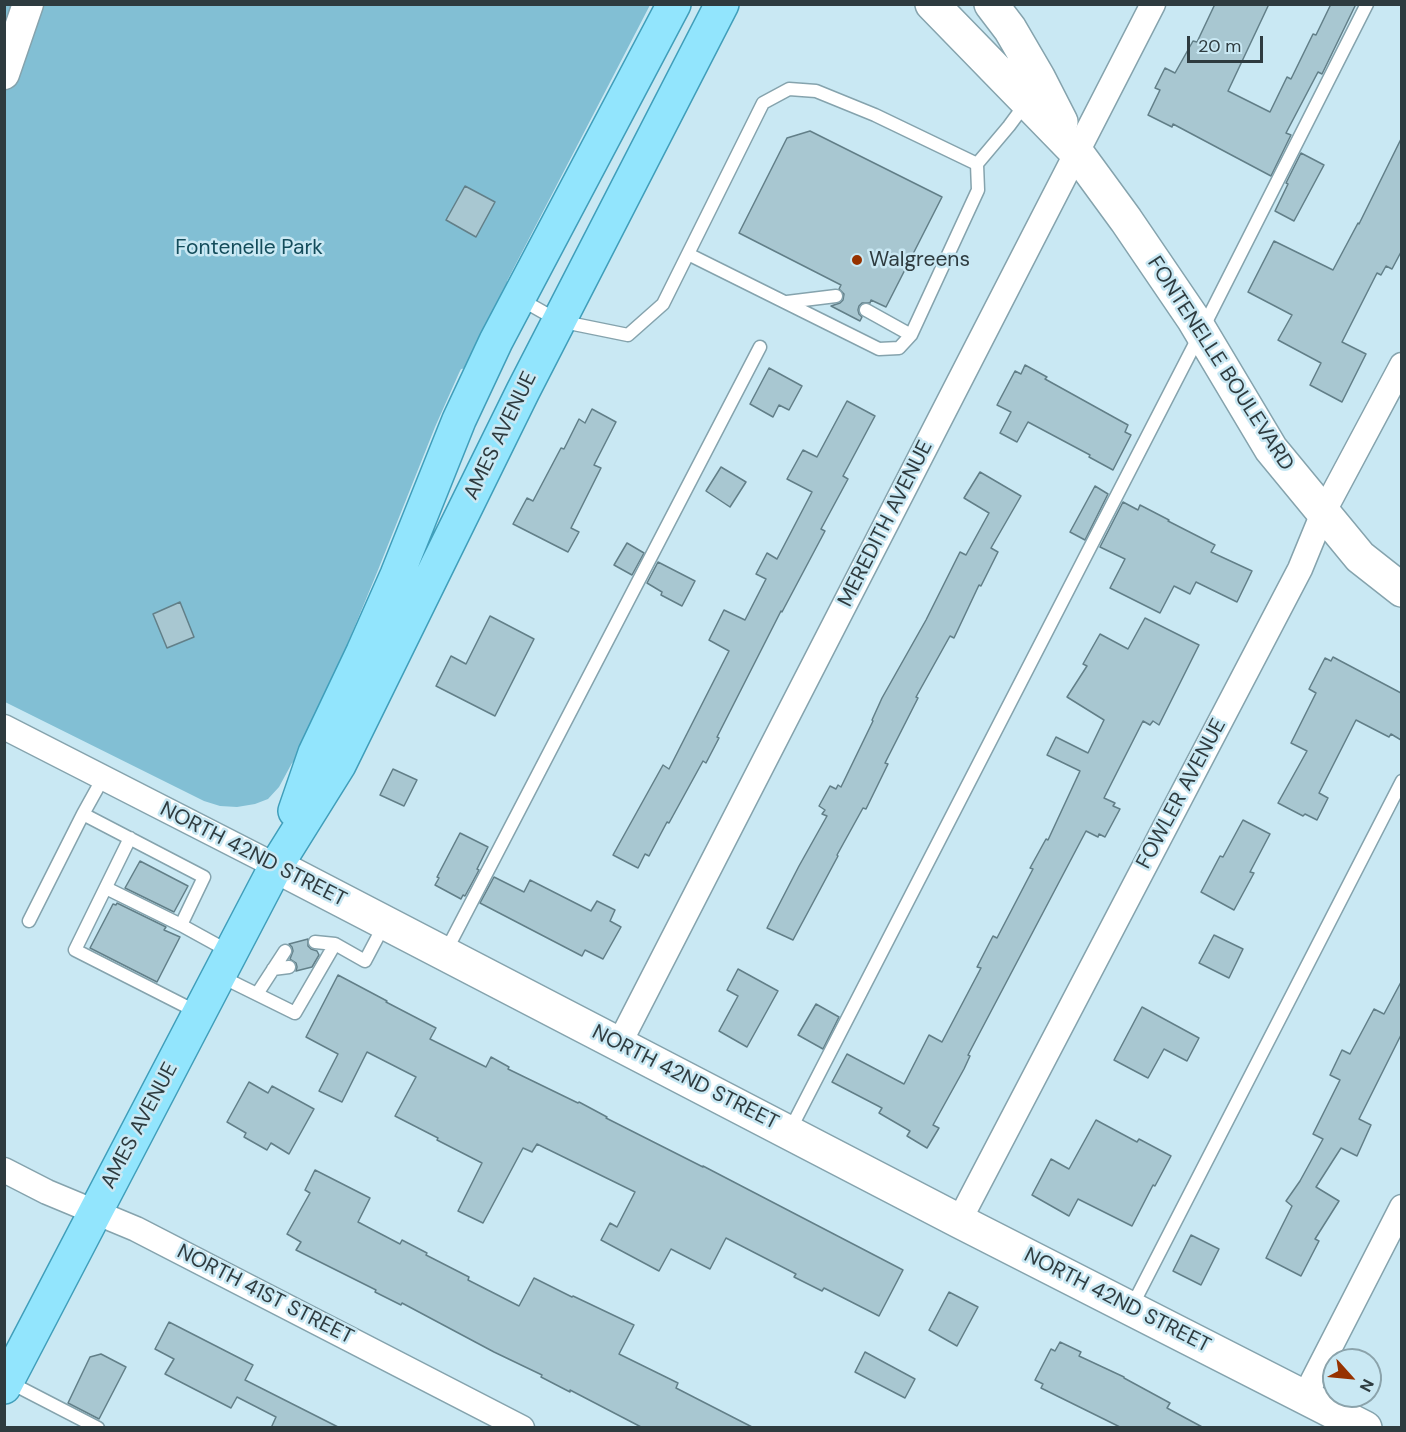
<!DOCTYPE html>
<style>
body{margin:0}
#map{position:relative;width:1406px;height:1432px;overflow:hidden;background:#c9e8f3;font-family:"DM Sans",sans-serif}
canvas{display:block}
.frame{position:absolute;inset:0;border:6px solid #2e3b3f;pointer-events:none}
.north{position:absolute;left:1322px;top:1348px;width:60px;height:60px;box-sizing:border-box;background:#c9e8f3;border:2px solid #8ba3ab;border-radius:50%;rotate:117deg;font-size:16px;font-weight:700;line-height:24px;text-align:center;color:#2e3b3f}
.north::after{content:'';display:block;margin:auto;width:21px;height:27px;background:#963200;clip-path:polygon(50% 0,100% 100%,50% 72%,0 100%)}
.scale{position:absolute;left:1187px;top:36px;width:76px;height:27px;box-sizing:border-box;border:3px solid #2e3b3f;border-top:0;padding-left:8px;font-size:18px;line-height:21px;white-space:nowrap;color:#2e3b3f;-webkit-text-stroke:4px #c9e8f3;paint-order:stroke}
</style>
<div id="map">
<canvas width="1406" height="1432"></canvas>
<div class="frame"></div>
<div class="north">N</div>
<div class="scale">20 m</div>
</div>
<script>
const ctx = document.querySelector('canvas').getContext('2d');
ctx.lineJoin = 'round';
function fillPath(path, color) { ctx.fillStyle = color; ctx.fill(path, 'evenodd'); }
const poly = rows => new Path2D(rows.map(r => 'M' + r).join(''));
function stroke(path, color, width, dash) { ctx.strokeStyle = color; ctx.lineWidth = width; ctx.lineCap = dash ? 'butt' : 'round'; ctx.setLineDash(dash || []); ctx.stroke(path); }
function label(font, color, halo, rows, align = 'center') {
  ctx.font = font + ' "DM Sans",sans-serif'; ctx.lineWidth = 5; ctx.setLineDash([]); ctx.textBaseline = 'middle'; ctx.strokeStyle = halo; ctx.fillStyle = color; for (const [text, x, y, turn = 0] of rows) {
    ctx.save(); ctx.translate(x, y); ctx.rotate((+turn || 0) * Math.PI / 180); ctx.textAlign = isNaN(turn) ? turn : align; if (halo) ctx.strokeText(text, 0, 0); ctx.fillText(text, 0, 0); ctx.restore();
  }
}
fillPath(poly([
 [4,5,650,5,507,281,508,287,468,368,461,369,459,373,435,427,378,570,300,759,292,763,279,787,268,799,255,804,237,807,220,806,204,801,5,702]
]), '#82bfd4');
const building = poly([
 [1215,4,1269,4,1228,91,1270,112,1287,77,1291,79,1313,34,1316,35,1331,4,1356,4,1322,74,1318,72,1286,133,1291,135,1271,176,1173,124,1172,127,1148,115,1160,90,1155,88,1165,68,1175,73,1193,41,1197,42,1215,4],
 [810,131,942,197,886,307,871,300,870,303,862,303,859,306,858,310,859,314,862,317,860,321,831,306,840,303,843,300,844,294,839,289,841,285,739,233,787,138,810,131],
 [1401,139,1401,252,1392,269,1386,266,1381,275,1377,273,1342,342,1366,354,1342,402,1310,385,1321,363,1278,340,1292,315,1248,292,1274,241,1333,270,1358,223,1359,224,1401,139],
 [1301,153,1324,165,1294,221,1275,211,1288,184,1286,183,1301,153],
 [465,186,495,202,476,237,446,220,465,186],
 [1025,365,1047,377,1045,379,1128,425,1125,432,1131,435,1113,470,1089,457,1090,455,1028,422,1017,442,1000,433,1011,412,997,405,1015,371,1021,374,1025,365],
 [769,368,802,386,789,410,779,405,773,417,750,404,769,368],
 [847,401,875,416,843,476,848,479,821,529,825,531,782,612,781,611,717,737,719,738,706,763,703,761,669,823,667,822,649,856,645,854,638,868,613,855,663,765,669,769,729,651,709,640,724,610,745,620,766,579,756,574,767,553,777,559,812,492,787,479,803,450,817,457,847,401],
 [592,409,616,422,594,465,601,468,571,528,579,532,568,552,513,524,527,498,533,501,561,448,564,449,579,419,585,423,592,409],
 [721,467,746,482,730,507,706,491,721,467],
 [980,472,1021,496,991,548,998,552,981,586,979,585,954,638,950,636,916,697,918,698,885,763,888,764,866,809,863,808,837,855,838,856,793,940,767,928,799,866,827,816,822,814,825,810,819,806,830,786,836,789,838,785,841,787,873,721,872,720,882,698,926,620,960,552,966,555,989,513,964,498,980,472],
 [1095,486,1108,494,1085,540,1070,532,1095,486],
 [1123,502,1138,510,1140,505,1169,520,1168,521,1215,545,1211,552,1252,571,1237,602,1196,582,1190,594,1174,586,1160,613,1110,588,1125,559,1100,547,1123,502],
 [627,543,644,553,632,575,614,565,627,543],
 [658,562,695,581,682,606,661,595,662,592,647,583,658,562],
 [180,602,194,637,167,648,153,614,180,602],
 [490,616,534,639,495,716,436,686,451,656,466,664,490,616],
 [1145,618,1199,645,1159,725,1153,721,1150,725,1143,721,1104,798,1115,803,1113,806,1120,809,1105,837,1099,834,1098,837,1086,831,968,1055,970,1056,964,1069,933,1125,939,1128,927,1148,907,1136,910,1131,879,1113,882,1108,832,1082,847,1054,904,1084,929,1035,942,1042,981,968,977,967,993,936,997,938,1033,869,1030,868,1046,839,1048,840,1080,771,1047,755,1056,737,1088,753,1104,720,1067,697,1087,666,1083,664,1100,634,1128,649,1145,618],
 [1333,657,1401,693,1401,740,1391,734,1389,737,1356,720,1319,793,1328,798,1317,820,1305,814,1303,816,1278,803,1307,751,1291,743,1316,693,1309,689,1325,658,1331,661,1333,657],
 [393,769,417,780,404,806,380,795,393,769],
 [1243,820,1270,834,1250,872,1254,873,1234,910,1201,892,1220,856,1223,857,1243,820],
 [460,833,488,847,477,869,479,870,465,896,463,895,461,899,435,885,439,878,437,877,460,833],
 [140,861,188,886,174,912,125,888,140,861],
 [494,877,524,892,530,880,591,911,597,901,615,910,610,921,621,927,603,959,585,950,582,956,480,903,494,877],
 [117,903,166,927,164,930,180,937,157,982,90,948,113,904,116,905,117,903],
 [1214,935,1243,949,1229,978,1199,963,1214,935],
 [308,939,308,946,311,949,317,951,319,955,312,967,296,971,297,967,296,963,290,959,293,951,292,947,289,944,308,939],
 [738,969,778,991,747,1047,719,1031,738,996,727,990,738,969],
 [338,975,387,1001,386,1002,436,1028,430,1039,486,1067,491,1057,509,1067,508,1069,578,1103,579,1102,607,1117,606,1118,703,1167,703,1166,903,1270,879,1316,824,1288,822,1291,794,1277,796,1274,726,1238,710,1269,671,1249,659,1271,601,1240,610,1223,617,1227,635,1192,537,1144,532,1152,523,1148,483,1223,458,1211,482,1163,437,1140,438,1138,395,1116,416,1077,367,1052,342,1102,319,1091,338,1054,306,1037,338,975],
 [1401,982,1401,1035,1359,1119,1371,1125,1357,1156,1341,1148,1316,1187,1339,1201,1315,1239,1319,1241,1301,1276,1266,1258,1292,1206,1286,1201,1300,1181,1323,1139,1313,1134,1340,1080,1330,1075,1342,1050,1350,1054,1374,1009,1384,1014,1401,982],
 [816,1004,839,1017,823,1049,798,1035,816,1004],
 [1142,1007,1199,1038,1187,1061,1164,1049,1148,1078,1114,1060,1142,1007],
 [249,1082,268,1093,272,1086,314,1109,289,1154,271,1143,267,1150,244,1137,246,1133,227,1122,249,1082],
 [1096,1120,1137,1142,1139,1139,1171,1156,1155,1186,1153,1185,1132,1226,1078,1199,1069,1216,1032,1195,1051,1159,1069,1169,1096,1120],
 [315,1170,370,1198,358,1222,400,1244,402,1240,427,1253,426,1255,469,1277,468,1280,519,1306,534,1278,572,1297,573,1296,634,1325,619,1354,678,1383,676,1388,754,1428,643,1428,570,1390,570,1392,541,1377,542,1375,494,1352,402,1303,401,1305,375,1292,376,1290,296,1250,301,1242,287,1234,310,1193,305,1190,315,1170],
 [1191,1235,1219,1249,1201,1285,1173,1271,1191,1235],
 [949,1292,978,1307,957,1346,929,1330,949,1292],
 [169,1322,253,1365,245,1380,340,1428,271,1428,276,1417,237,1397,231,1408,165,1374,174,1359,155,1349,169,1322],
 [1060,1342,1081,1352,1079,1356,1124,1377,1124,1378,1170,1403,1167,1408,1204,1428,1122,1428,1041,1388,1043,1384,1035,1380,1051,1349,1055,1351,1060,1342],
 [865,1352,915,1379,905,1398,855,1372,865,1352],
 [101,1354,126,1367,99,1419,68,1403,90,1357,101,1354]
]);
fillPath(building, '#a8c7d1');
stroke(building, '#627f88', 1.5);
const service = poly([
 [688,254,879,349,899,348,911,335,978,190,977,164],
 [520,299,559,321,628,335,663,304,763,103,789,89,816,91,875,115,977,164,1009,126,1026,103],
 [787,302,836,296],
 [866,310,911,335],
 [103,778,83,814,204,877,181,925,230,952],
 [130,838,75,950,199,1013],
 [106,888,181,925],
 [29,921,83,814],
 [315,942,335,944],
 [445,953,760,347],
 [273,969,289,967],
 [220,976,295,1013,335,944,365,961,384,925],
 [257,994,285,951],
 [789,1132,1201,332,1367,4],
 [1131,1308,1402,781],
 [9,1382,98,1428]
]);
const minor = poly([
 [4,727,276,866],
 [619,1044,1153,4],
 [4,1170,47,1192,136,1229,522,1428],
 [959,1221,1300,569,1323,513,1402,365],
 [1305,1396,1402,1207]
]);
const tertiary = poly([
 [4,74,28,4]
]);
const secondary = poly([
 [932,4,1077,153,1126,220,1194,320,1271,449,1360,557,1402,590],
 [991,4,1010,29,1038,77,1061,122],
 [276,866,959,1221,1365,1428]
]);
const primary = poly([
 [295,811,315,753,363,652,397,575,459,420,496,341,674,4],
 [4,1387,276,866,339,765,523,391,722,4]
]);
stroke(service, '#85a3ad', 15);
stroke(minor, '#85a3ad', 27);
stroke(tertiary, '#85a3ad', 33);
stroke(secondary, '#85a3ad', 36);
stroke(primary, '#409eba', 36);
stroke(service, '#fff', 12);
stroke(minor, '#fff', 24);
stroke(tertiary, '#fff', 30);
stroke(secondary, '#fff', 33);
stroke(primary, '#92e5fd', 33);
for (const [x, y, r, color] of [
 [857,260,6,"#963200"]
]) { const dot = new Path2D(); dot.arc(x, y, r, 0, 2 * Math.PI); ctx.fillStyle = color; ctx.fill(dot); stroke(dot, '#c9e8f3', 2); }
label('21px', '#134c5b', '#c9e8f3', [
 ["Fontenelle Park",249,248]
]);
label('21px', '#2e3b3f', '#c9e8f3', [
 ["Walgreens",869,260]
], 'left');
label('21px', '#2e3b3f', '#c9e8f3', [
 ["FONTENELLE BOULEVARD",1220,364,57],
 ["AMES AVENUE",501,436,-64],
 ["MEREDITH AVENUE",886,524,-63],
 ["FOWLER AVENUE",1182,794,-62],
 ["NORTH 42ND STREET",253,855,27],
 ["NORTH 42ND STREET",685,1078,27],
 ["AMES AVENUE",140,1126,-62],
 ["NORTH 41ST STREET",265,1295,27],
 ["NORTH 42ND STREET",1117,1301,27]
]);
</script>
